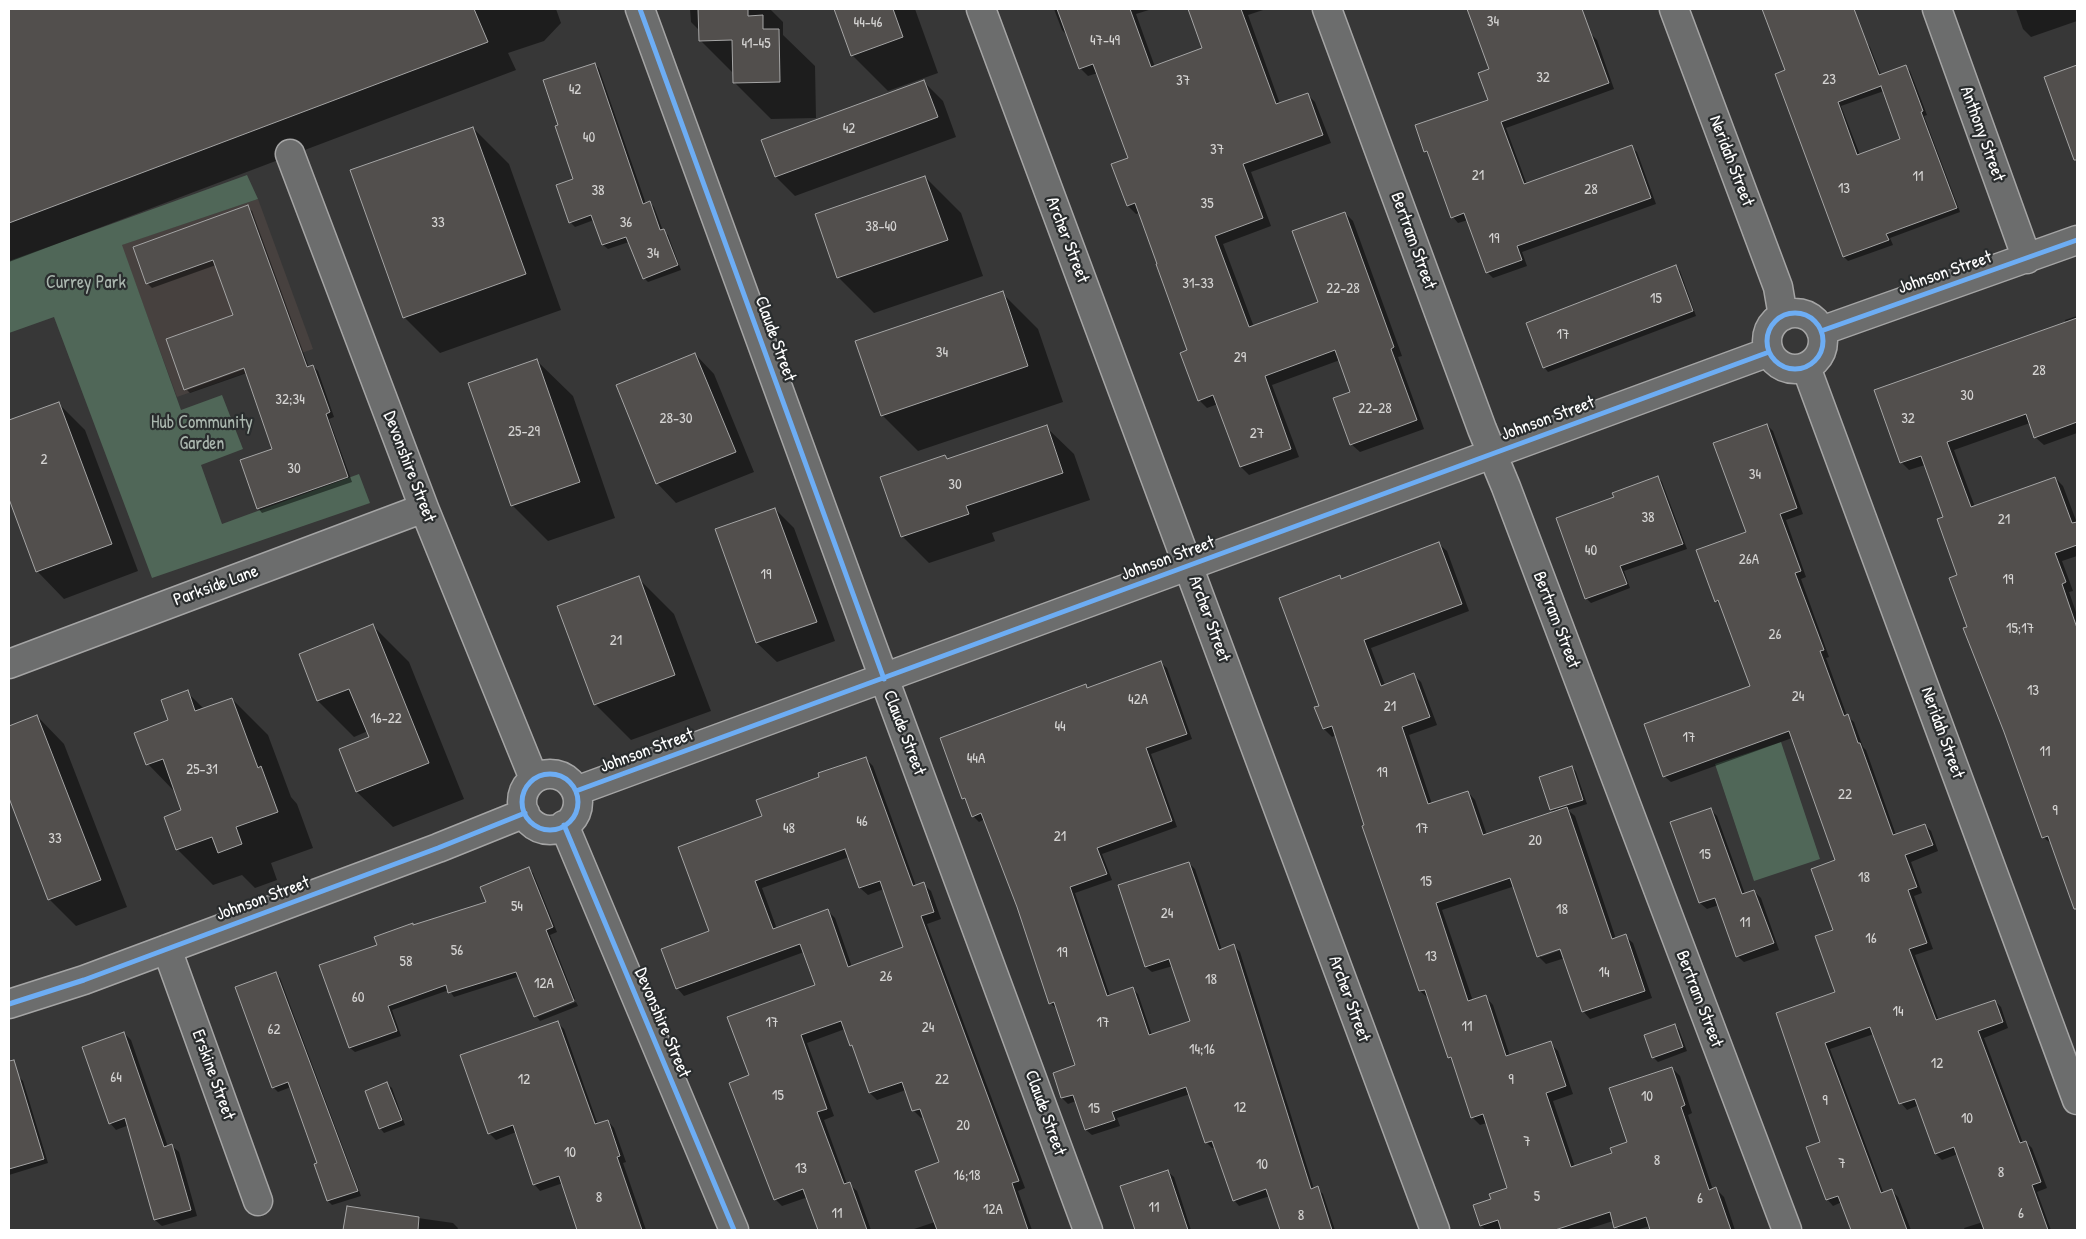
<!DOCTYPE html>
<style>
body{margin:0}
#map{position:relative;width:2086px;height:1239px;overflow:hidden;background:#373737;font-family:"Patrick Hand",sans-serif}
canvas{display:block}
.frame{position:absolute;inset:0;border:10px solid #fff;pointer-events:none}
</style>
<div id="map">
<canvas width="2086" height="1239"></canvas>
<div class="frame"></div>
</div>
<script>
const ctx = document.querySelector('canvas').getContext('2d');
ctx.lineJoin = 'round';
function fillPath(path, color) { ctx.fillStyle = color; ctx.fill(path, 'evenodd'); }
const poly = rows => new Path2D(rows.map(r => 'M' + r).join(''));
function stroke(path, color, width, dash) { ctx.strokeStyle = color; ctx.lineWidth = width; ctx.lineCap = dash ? 'butt' : 'round'; ctx.setLineDash(dash || []); ctx.stroke(path); }
function label(font, color, halo, rows, align = 'center') {
  ctx.font = font + ' "Patrick Hand",sans-serif'; ctx.lineWidth = 4.5; ctx.setLineDash([]); ctx.textBaseline = 'middle'; ctx.strokeStyle = halo; ctx.fillStyle = color; for (const [text, x, y, turn = 0] of rows) {
    ctx.save(); ctx.translate(x, y); ctx.rotate((+turn || 0) * Math.PI / 180); ctx.textAlign = isNaN(turn) ? turn : align; if (halo) ctx.strokeText(text, 0, 0); ctx.fillText(text, 0, 0); ctx.restore();
  }
}
fillPath(poly([
 [258,199,313,349,177,397,121,245]
]), '#47413f');
fillPath(poly([
 [247,175,258,199,122,245,181,410,222,395,243,449,201,465,222,524,359,474,370,503,152,578,54,317,9,333,9,261],
 [1781,742,1820,859,1754,881,1715,764]
]), '#506758');
fillPath(poly([
 [9,9,556,9,561,23,544,41,508,53,516,70,9,262],
 [690,9,770,9,783,22,783,35,815,66,816,118,771,119,735,83,734,74,700,40,700,31,691,22],
 [835,9,915,9,938,73,888,91,852,55],
 [1054,9,1152,9,1136,14,1155,67,1204,49,1190,9,1266,9,1248,15,1280,104,1307,94,1315,102,1331,143,1251,172,1271,226,1223,244,1254,327,1319,303,1345,213,1353,221,1402,356,1398,357,1424,429,1360,452,1351,444,1352,392,1340,360,1272,385,1299,457,1249,475,1241,467,1218,404,1207,408,1199,400,1189,351,1159,265,1140,213,1136,214,1128,206,1129,159,1098,73,1088,76,1080,68,1068,36,1062,30],
 [1469,9,1575,9,1585,36,1591,34,1597,40,1614,89,1506,128,1527,185,1631,147,1637,152,1656,204,1522,252,1527,266,1493,278,1487,272,1468,220,1458,223,1453,217,1430,156,1425,151,1489,101,1491,70],
 [1764,9,1851,9,1864,43,1866,42,1870,47,1881,75,1905,66,1910,71,1927,115,1924,116,1960,212,1890,238,1893,245,1848,261,1844,257,1776,75,1787,71],
 [1884,91,1902,140,1860,155,1841,106],
 [2016,9,2076,9,2077,21,2031,37,2023,29],
 [595,64,599,69,646,204,650,203,654,207,663,231,668,235,681,270,648,282,644,278,629,242,608,249,603,245,594,220,575,227,571,223,557,186,575,180,560,126],
 [2077,66,2077,164,2046,77],
 [924,82,943,101,956,137,795,196,776,177],
 [473,128,509,164,561,310,440,353,404,317],
 [925,177,961,213,983,276,874,313,838,277],
 [247,207,252,211,309,368,313,366,318,371,334,417,329,419,352,482,262,513,258,508,241,461,273,450,247,373,190,393,187,390,250,367,249,365,186,388,186,389,168,340,234,316,216,265,152,288,147,283,134,248],
 [1676,267,1680,271,1696,316,1548,372,1544,367],
 [1002,293,1038,329,1063,402,918,451,882,415],
 [2077,316,2077,433,2044,445,2035,437,2030,423,1954,450,1975,507,2055,478,2063,486,2077,523,2077,556,2062,561,2073,591,2069,592,2077,615,2077,908,2053,845,2043,837,1968,628,1959,576,1945,518,1925,465,1909,470,1901,462,2066,324,2065,320],
 [695,354,714,374,754,472,676,503,657,483],
 [537,361,573,396,615,518,548,541,512,505],
 [58,403,85,430,138,571,64,599,37,571,9,495,9,422],
 [1767,425,1773,431,1803,514,1786,520,1806,577,1801,579,1829,657,1826,658,1847,716,1854,722,1863,747,1866,750,1896,835,1925,825,1931,831,1938,851,1911,862,1922,893,1914,896,1933,949,1915,955,1939,1021,1995,1001,2001,1007,2008,1028,1984,1038,2023,1143,2026,1142,2032,1148,2047,1188,2037,1192,2051,1230,1965,1230,1964,1228,1983,1222,1958,1154,1942,1160,1936,1154,1919,1105,1907,1110,1901,1103,1874,1034,1830,1049,1884,1194,1892,1191,1898,1197,1911,1230,1852,1230,1842,1202,1833,1206,1827,1199,1821,1143,1778,1014,1836,993,1835,931,1836,861,1792,738,1671,782,1664,776,1751,687,1722,607,1716,601,1747,533],
 [1046,427,1074,454,1090,500,992,533,995,541,929,563,902,536,945,457,948,460],
 [1658,477,1662,482,1687,549,1624,571,1630,588,1591,603,1586,598,1616,498],
 [775,509,794,528,835,641,777,662,757,643,717,530],
 [1439,544,1447,551,1469,611,1371,648,1385,685,1414,675,1421,682,1437,725,1409,735,1432,804,1468,792,1475,800,1487,835,1554,813,1551,810,1541,778,1572,767,1576,772,1587,804,1568,810,1575,816,1616,939,1625,936,1633,943,1652,998,1590,1019,1583,1011,1565,958,1546,964,1538,956,1515,886,1442,910,1473,1001,1486,997,1493,1005,1510,1056,1550,1043,1558,1051,1573,1094,1553,1101,1575,1167,1613,1154,1629,1143,1672,1068,1680,1076,1692,1113,1688,1115,1713,1190,1716,1189,1724,1197,1735,1230,1652,1230,1650,1226,1636,1230,1619,1230,1613,1221,1585,1230,1486,1230,1481,1226,1492,1200,1509,1189,1487,1123,1480,1125,1472,1117,1454,1062,1449,1057,1428,998,1420,991,1336,735,1332,737,1324,729,1316,708,1320,706,1339,577,1342,580],
 [1566,946,1567,948,1541,957,1541,954],
 [638,578,674,614,711,711,631,740,595,704],
 [373,626,409,662,464,799,393,827,357,792,341,750,371,738,368,731,354,737,318,701,300,654],
 [1161,663,1167,668,1192,739,1151,754,1177,827,1102,854,1112,880,1075,893,1110,996,1132,988,1138,994,1152,1035,1192,1022,1173,966,1152,972,1146,967,1120,886,1189,863,1195,869,1222,950,1234,946,1240,952,1314,1189,1317,1188,1323,1194,1335,1230,1281,1230,1270,1196,1239,1206,1234,1200,1216,1147,1212,1148,1206,1142,1190,1094,1117,1118,1120,1126,1092,1135,1086,1130,1076,1101,1068,1104,1062,1098,1054,1074,1076,1066,1057,1009,1050,1003,1018,907,985,819,979,822,973,816,968,803,963,798,1085,686,1088,689],
 [187,692,204,709,232,699,268,735,291,797,297,804,313,848,271,863,277,880,255,888,242,875,213,885,177,849,183,811,176,793,148,764,170,721],
 [37,716,64,744,127,907,76,926,49,899,9,795,9,727],
 [865,758,873,766,916,886,923,884,931,891,941,919,927,924,1025,1188,1018,1191,1032,1230,911,1230,935,1222,941,1163,924,1117,921,1118,913,1110,906,1090,877,1100,870,1093,855,1049,851,1045,845,1029,807,1043,834,1116,824,1120,847,1184,849,1184,857,1191,871,1230,819,1230,808,1197,782,1206,775,1199,750,1076,816,986,804,952,684,996,677,988,711,932,764,817,821,778],
 [849,857,860,888,868,895,884,889,905,948,852,967,835,918,828,911,777,929,762,888],
 [1710,809,1717,816,1745,894,1754,891,1761,898,1779,950,1744,962,1737,956,1719,905,1707,909,1700,903],
 [529,869,533,873,557,932,550,935,575,999,536,1015,536,1017,520,976,454,997,449,990,392,1010,401,1036,355,1052,350,1048,321,966,379,945,412,924,414,926,488,903],
 [276,974,280,978,361,1196,332,1205,328,1201,315,1165,319,1164,291,1087,278,1092,273,1087],
 [576,1002,578,1006,540,1021,537,1017],
 [557,1022,564,1029,598,1125,608,1121,614,1128,626,1162,623,1163,646,1230,580,1230,578,1228,563,1183,540,1191,534,1184,516,1132,496,1140,489,1133],
 [1674,1025,1679,1030,1687,1051,1658,1062,1653,1057],
 [124,1033,131,1040,168,1147,172,1146,179,1152,197,1216,162,1226,155,1220,129,1125,116,1130,110,1123],
 [18,1076,23,1081,48,1163,9,1175,9,1079],
 [387,1084,392,1088,405,1125,384,1133,380,1128],
 [1168,1172,1174,1177,1191,1230,1136,1230,1122,1187],
 [348,1208,453,1223,458,1228,457,1230,344,1230]
]), '#0007');
const building = poly([
 [9,9,474,9,488,42,9,223,9,9],
 [698,9,748,9,748,16,763,15,763,29,779,29,780,82,733,83,732,40,699,41,698,9],
 [834,9,893,9,903,37,851,56,834,9],
 [1057,9,1130,9,1151,67,1202,48,1188,9,1241,9,1276,104,1308,93,1323,135,1243,164,1263,218,1215,236,1249,327,1318,302,1292,231,1345,212,1394,347,1391,349,1417,420,1350,445,1333,398,1350,392,1335,350,1265,376,1291,449,1240,467,1213,395,1198,401,1180,353,1187,350,1156,264,1157,264,1135,203,1127,206,1111,164,1128,158,1093,64,1079,69,1057,9],
 [1467,9,1582,9,1609,83,1501,122,1524,184,1632,145,1651,198,1517,246,1522,260,1486,273,1464,213,1451,218,1427,151,1424,152,1415,125,1488,100,1478,73,1489,69,1467,9],
 [1762,9,1854,9,1879,75,1906,65,1923,111,1921,112,1957,208,1886,234,1889,240,1843,257,1775,74,1785,70,1762,9],
 [1881,86,1900,139,1857,155,1838,102,1881,86],
 [595,63,643,204,650,201,660,230,664,229,678,265,643,279,626,237,602,245,591,215,569,223,556,185,573,179,555,126,558,125,543,80,595,63],
 [2077,65,2077,160,2074,160,2044,77,2077,65],
 [924,80,938,117,775,177,761,140,924,80],
 [473,127,526,274,403,318,350,170,473,127],
 [925,176,948,240,837,278,815,214,925,176],
 [248,205,307,367,313,365,330,412,326,414,348,477,257,509,240,460,272,449,244,368,184,390,166,339,233,315,213,260,146,284,133,247,248,205],
 [1676,265,1693,311,1543,368,1526,323,1676,265],
 [1003,291,1028,366,881,416,855,341,1003,291],
 [2077,318,2077,422,2034,438,2026,414,1947,442,1971,507,2055,477,2072,523,2077,522,2077,545,2055,553,2066,582,2062,584,2077,628,2077,909,2074,909,2048,836,2042,838,2004,732,1963,628,1967,627,1949,578,1957,575,1937,519,1943,517,1921,456,1900,463,1874,390,2077,318],
 [695,353,736,452,656,484,616,385,695,353],
 [537,359,580,482,511,506,468,383,537,359],
 [59,402,112,544,36,572,9,499,9,420,59,402],
 [1767,424,1797,508,1780,514,1801,571,1795,573,1824,650,1820,651,1844,716,1848,714,1858,743,1860,743,1893,835,1925,824,1933,845,1905,855,1917,887,1908,890,1927,943,1909,949,1936,1020,1995,1000,2003,1022,1978,1031,2020,1143,2026,1141,2041,1182,2032,1185,2048,1230,1984,1230,1954,1147,1935,1154,1915,1099,1899,1104,1870,1027,1825,1043,1881,1193,1892,1189,1907,1230,1851,1230,1838,1196,1826,1200,1806,1147,1820,1142,1776,1013,1835,992,1815,936,1833,930,1811,869,1835,860,1789,731,1663,777,1644,724,1750,686,1718,600,1715,602,1696,550,1746,532,1713,443,1767,424],
 [1047,425,1063,473,966,506,969,514,901,537,880,477,945,455,947,459,1047,425],
 [1658,476,1683,544,1620,566,1627,584,1585,599,1556,518,1614,497,1612,493,1658,476],
 [775,508,817,622,756,643,715,529,775,508],
 [1439,542,1462,604,1364,640,1381,686,1414,673,1430,717,1402,727,1428,804,1468,791,1483,835,1567,807,1612,939,1626,934,1645,991,1582,1012,1560,949,1537,957,1510,878,1436,903,1468,1001,1486,995,1506,1056,1551,1041,1566,1086,1546,1093,1571,1167,1612,1153,1610,1148,1627,1142,1609,1088,1672,1067,1685,1105,1681,1107,1709,1190,1716,1187,1731,1230,1650,1230,1646,1217,1614,1228,1610,1212,1555,1230,1501,1230,1498,1220,1480,1226,1473,1205,1491,1199,1489,1194,1507,1188,1483,1114,1471,1118,1451,1057,1448,1058,1425,990,1419,991,1362,826,1364,825,1332,726,1323,729,1314,707,1319,706,1279,598,1340,575,1341,579,1439,542],
 [639,576,675,675,594,705,557,606,639,576],
 [373,624,429,763,356,792,339,749,369,737,349,689,317,701,299,654,373,624],
 [1161,661,1187,734,1146,748,1172,821,1097,848,1107,874,1070,887,1107,996,1133,987,1149,1035,1190,1021,1169,959,1145,967,1118,885,1189,862,1219,950,1234,944,1311,1189,1318,1186,1332,1230,1280,1230,1266,1189,1233,1201,1212,1141,1205,1143,1186,1087,1112,1112,1115,1120,1085,1130,1073,1095,1061,1098,1053,1073,1075,1065,1054,1002,1049,1004,1017,907,981,813,972,817,965,798,962,799,940,738,1086,684,1087,688,1161,661],
 [188,690,195,711,232,698,258,768,261,766,278,812,236,827,242,844,218,853,212,837,176,850,164,817,181,810,163,759,146,765,134,733,168,720,161,700,188,690],
 [37,715,101,880,48,900,9,798,9,726,37,715],
 [866,757,913,886,924,882,934,912,921,916,1019,1181,1012,1183,1028,1230,937,1230,915,1171,939,1162,920,1109,912,1111,902,1082,869,1093,852,1045,850,1046,841,1021,801,1035,827,1109,817,1112,844,1184,850,1182,867,1230,818,1230,803,1189,774,1200,729,1083,749,1075,727,1017,815,985,800,944,676,989,661,949,709,931,678,847,762,816,756,800,819,777,818,773,866,757],
 [845,849,859,888,880,881,903,947,848,967,828,909,773,929,755,881,845,849],
 [1572,766,1583,800,1550,810,1539,777,1572,766],
 [1711,808,1742,894,1754,890,1774,943,1736,957,1715,898,1699,903,1670,822,1711,808],
 [529,867,553,927,546,930,574,1001,534,1017,516,972,448,993,446,985,388,1006,397,1031,349,1048,319,965,377,945,374,937,413,923,413,925,486,902,480,887,529,867],
 [276,972,358,1191,327,1201,314,1164,317,1163,288,1082,272,1088,235,987,276,972],
 [558,1021,595,1124,608,1120,620,1156,617,1157,642,1230,577,1230,559,1176,533,1185,513,1125,488,1134,460,1055,558,1021],
 [1675,1024,1683,1047,1652,1058,1644,1035,1675,1024],
 [124,1032,164,1147,172,1144,191,1210,154,1220,125,1118,109,1124,82,1047,124,1032],
 [14,1060,44,1159,9,1169,9,1061,14,1060],
 [387,1082,402,1120,379,1129,365,1091,387,1082],
 [1168,1170,1188,1230,1135,1230,1120,1186,1168,1170],
 [347,1206,419,1217,418,1230,343,1230,347,1206]
]);
fillPath(building, '#524f4d');
stroke(building, '#a5a5a5', 1);
const street = poly([
 [640,9,871,643,1088,1230],
 [1327,9,1482,429,1506,487,1787,1230],
 [1674,9,1778,287,1783,316],
 [1937,9,2027,259],
 [290,154,424,508,534,779],
 '1767 341a28 28 0 1 1 56 0a28 28 0 1 1-56 0Z',
 [1821,331,2077,240],
 [1806,367,2077,1100],
 [9,664,424,508],
 '522 802a28 28 0 1 1 56 0a28 28 0 1 1-56 0Z',
 [576,791,1769,352],
 [564,825,734,1230],
 [167,949,258,1201],
 [9,1004,84,980,438,848,525,813]
]);
const secondary = poly([
 [981,9,1435,1230]
]);
stroke(street, '#a5a5a5', 31);
stroke(secondary, '#a5a5a5', 31);
stroke(street, '#6c6d6d', 28);
stroke(secondary, '#6c6d6d', 28);
stroke(poly([
 [640,9,884,679],
 '1767 341a28 28 0 1 1 56 0a28 28 0 1 1-56 0Z',
 [1821,331,2077,240],
 '522 802a28 28 0 1 1 56 0a28 28 0 1 1-56 0Z',
 [576,791,1769,352],
 [564,825,734,1230],
 [9,1004,84,980,438,848,525,813]
]), '#6dadf4', 5);
label('15px', '#d4d3d2', null, [
 ["34",1493,22],
 ["44-46",868,23],
 ["47-49",1105,41],
 ["41-45",756,44],
 ["32",1543,78],
 ["23",1829,80],
 ["37",1183,81],
 ["42",575,90],
 ["42",849,129],
 ["40",589,138],
 ["37",1217,150],
 ["21",1478,176],
 ["11",1918,177],
 ["13",1844,189],
 ["28",1591,190],
 ["38",598,191],
 ["35",1207,204],
 ["33",438,223],
 ["36",626,223],
 ["38-40",881,227],
 ["19",1494,239],
 ["34",653,254],
 ["31-33",1198,284],
 ["22-28",1343,289],
 ["15",1656,299],
 ["17",1563,335],
 ["34",942,353],
 ["29",1240,358],
 ["28",2039,371],
 ["30",1967,396],
 ["32;34",290,400],
 ["22-28",1375,409],
 ["28-30",676,419],
 ["32",1908,419],
 ["25-29",524,432],
 ["27",1257,434],
 ["2",44,460],
 ["30",294,469],
 ["34",1755,475],
 ["30",955,485],
 ["38",1648,518],
 ["21",2004,520],
 ["40",1591,551],
 ["26A",1749,560],
 ["19",766,575],
 ["19",2008,580],
 ["15;17",2020,629],
 ["26",1775,635],
 ["21",616,641],
 ["13",2033,691],
 ["24",1798,697],
 ["42A",1138,700],
 ["21",1390,707],
 ["16-22",386,719],
 ["44",1060,727],
 ["17",1689,738],
 ["11",2045,752],
 ["44A",976,759],
 ["25-31",202,770],
 ["19",1382,773],
 ["22",1845,795],
 ["9",2055,811],
 ["46",862,822],
 ["48",789,829],
 ["17",1422,829],
 ["21",1060,837],
 ["33",55,839],
 ["20",1535,841],
 ["15",1705,855],
 ["18",1864,878],
 ["15",1426,882],
 ["54",517,907],
 ["18",1562,910],
 ["24",1167,914],
 ["11",1745,923],
 ["16",1871,939],
 ["56",457,951],
 ["19",1062,953],
 ["13",1431,957],
 ["58",406,962],
 ["14",1604,973],
 ["26",886,977],
 ["18",1211,980],
 ["12A",544,984],
 ["60",358,998],
 ["14",1898,1012],
 ["17",772,1023],
 ["17",1103,1023],
 ["11",1467,1027],
 ["24",928,1028],
 ["62",274,1030],
 ["14;16",1202,1050],
 ["12",1937,1064],
 ["64",116,1078],
 ["12",524,1080],
 ["22",942,1080],
 ["9",1511,1080],
 ["15",778,1096],
 ["10",1647,1097],
 ["9",1825,1101],
 ["12",1240,1108],
 ["15",1094,1109],
 ["10",1967,1119],
 ["20",963,1126],
 ["7",1527,1142],
 ["10",570,1153],
 ["8",1657,1161],
 ["7",1842,1164],
 ["10",1262,1165],
 ["13",801,1169],
 ["8",2001,1173],
 ["16;18",967,1176],
 ["5",1537,1197],
 ["8",599,1198],
 ["6",1700,1199],
 ["11",1154,1208],
 ["12A",993,1210],
 ["11",837,1214],
 ["6",2021,1214],
 ["8",1301,1216]
]);
label('18px', '#fff', '#2a2d2e', [
 ["Anthony Street",1982,134,70],
 ["Neridah Street",1731,161,69],
 ["Archer Street",1067,240,69],
 ["Bertram Street",1413,241,70],
 ["Johnson Street",1945,273,-19],
 ["Claude Street",775,339,70],
 ["Johnson Street",1548,419,-20],
 ["Devonshire Street",409,467,69],
 ["Johnson Street",1168,559,-20],
 ["Parkside Lane",216,586,-20],
 ["Archer Street",1209,619,70],
 ["Bertram Street",1556,620,69],
 ["Claude Street",904,733,69],
 ["Neridah Street",1942,733,70],
 ["Johnson Street",647,751,-20],
 ["Johnson Street",263,899,-20],
 ["Archer Street",1349,999,70],
 ["Bertram Street",1699,999,69],
 ["Devonshire Street",662,1023,67],
 ["Erskine Street",213,1075,70],
 ["Claude Street",1045,1113,70]
]);
label('18px', '#aab6ae', '#2a2d2e', [
 ["Currey Park",86,283],
 ["Hub Community",202,423],
 ["Garden",202,444]
]);
</script>
